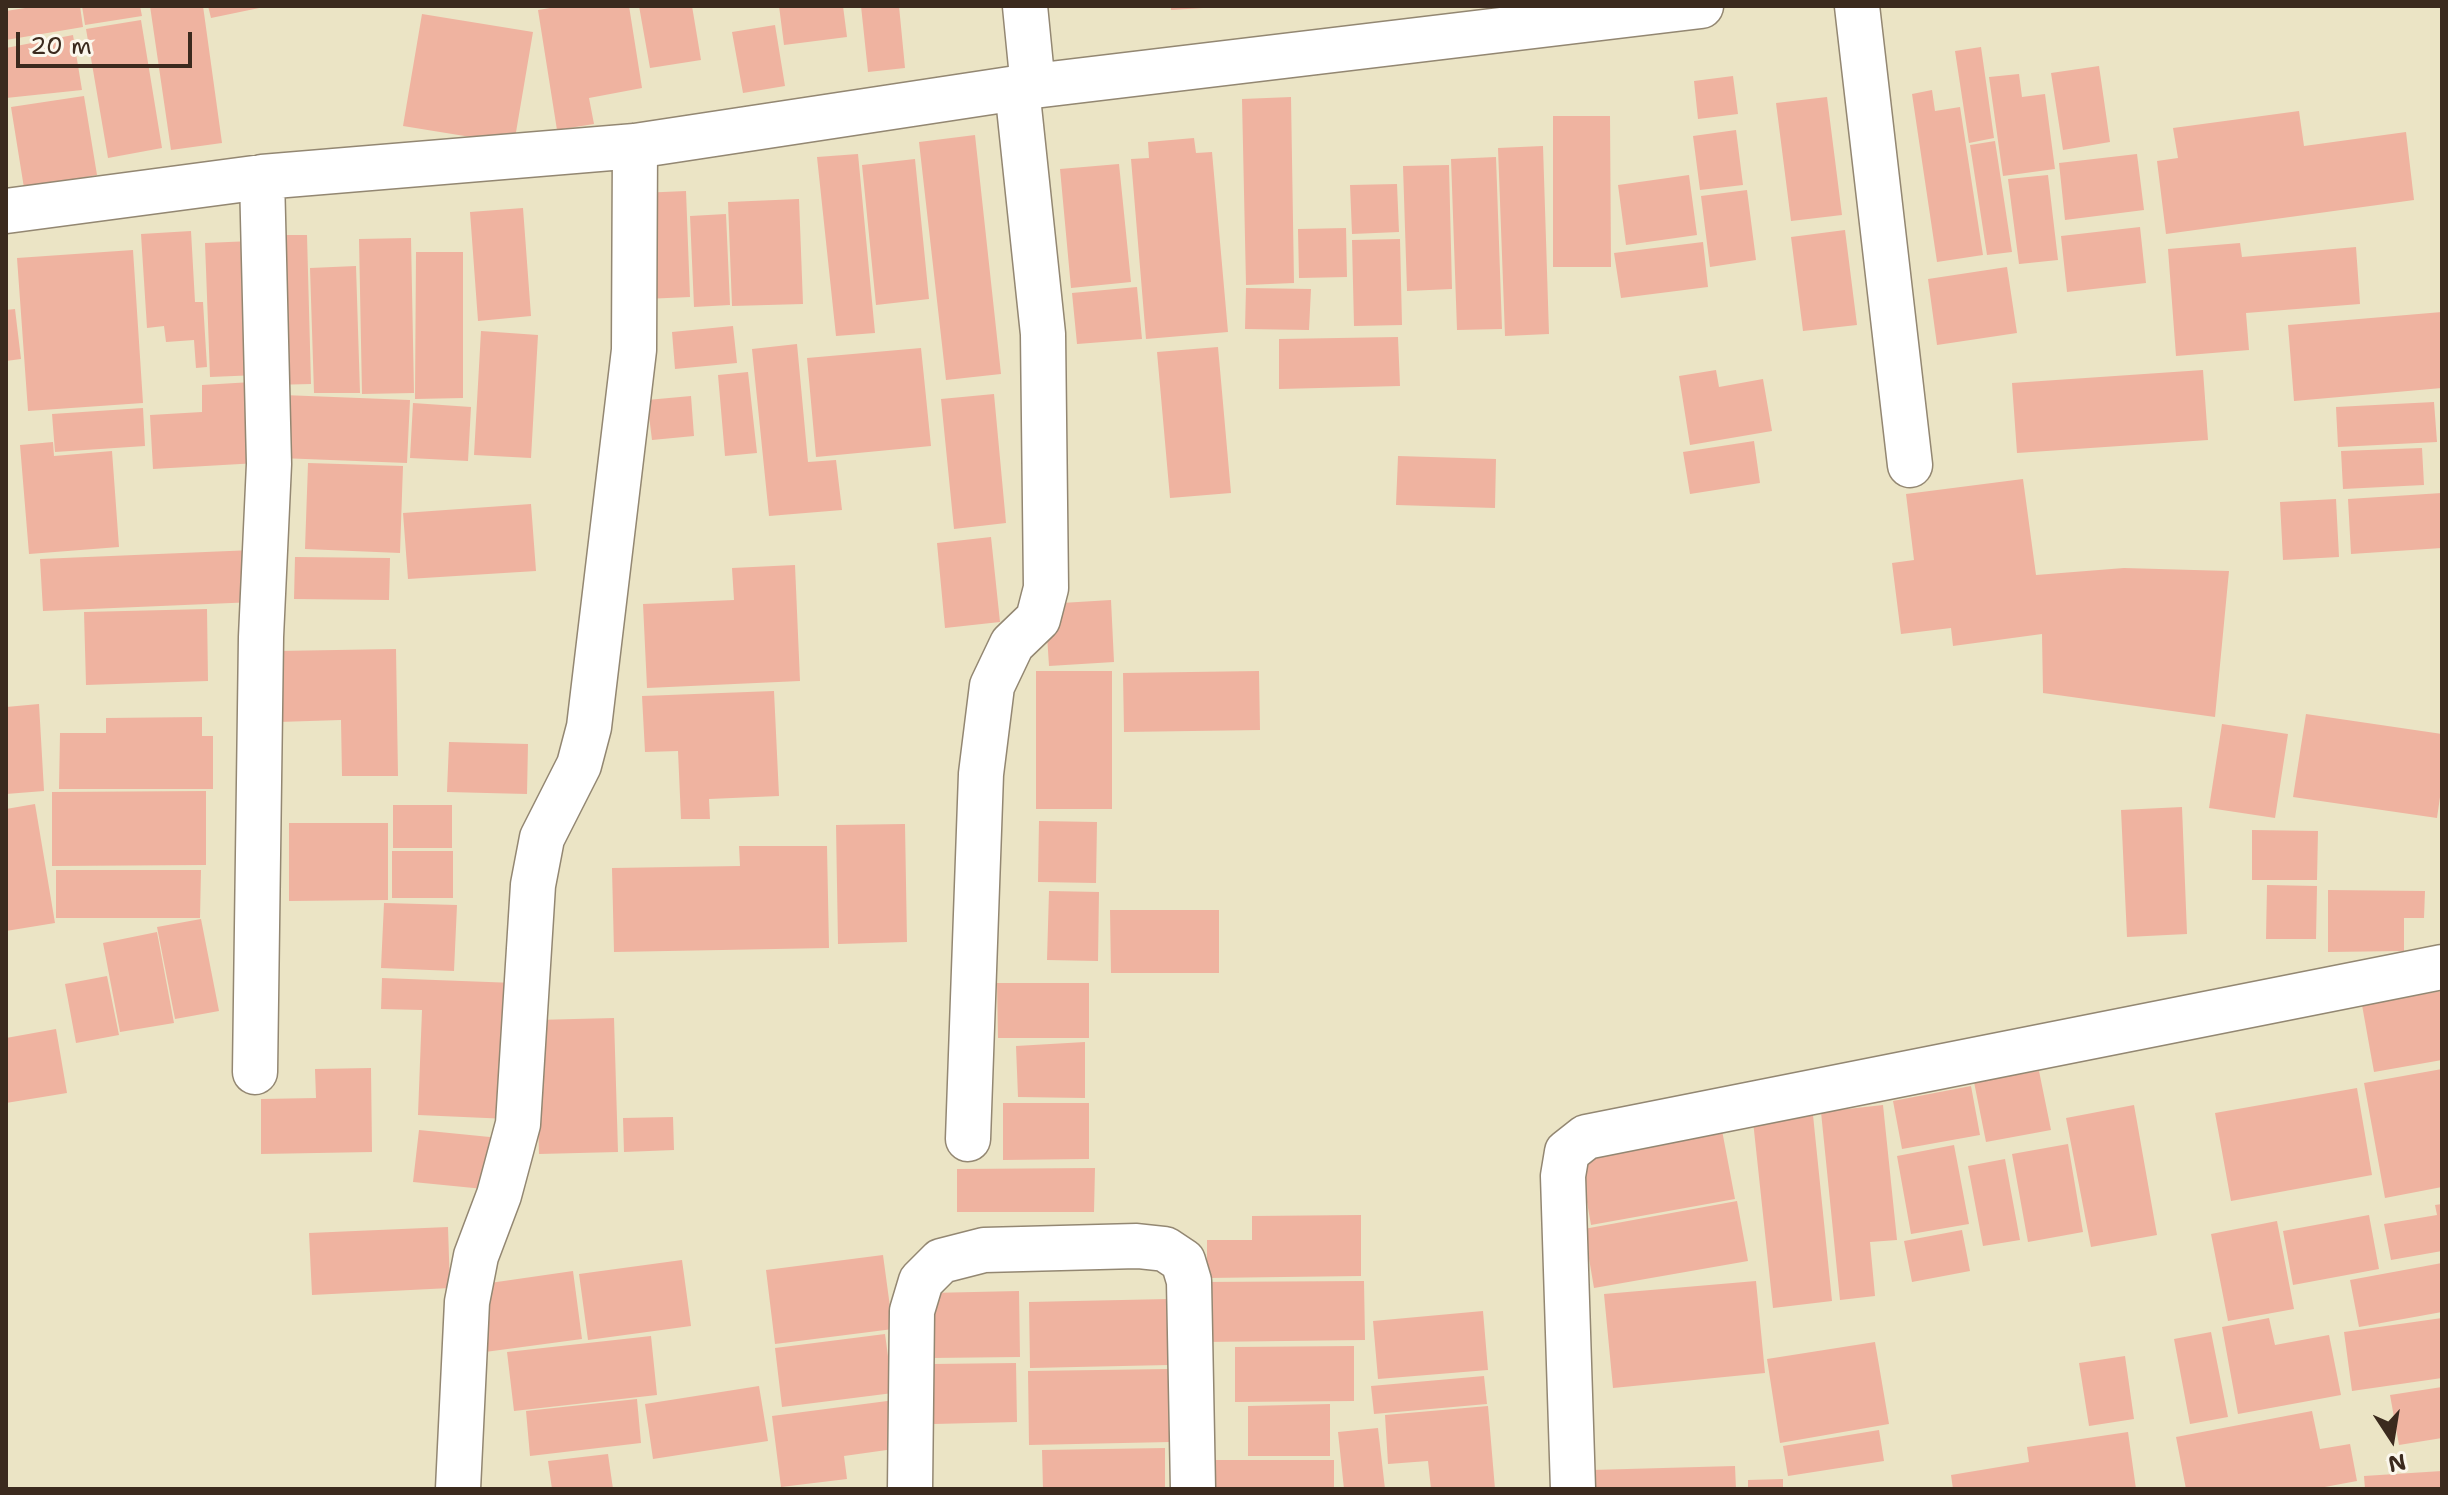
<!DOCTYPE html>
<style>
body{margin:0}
#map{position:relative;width:2448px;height:1495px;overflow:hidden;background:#ebe4c5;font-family:"Shantell Sans",sans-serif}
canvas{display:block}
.frame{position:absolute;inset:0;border:8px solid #3b2a1e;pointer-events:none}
.north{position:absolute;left:2352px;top:1399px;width:80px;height:80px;-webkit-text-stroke:6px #fbf7ec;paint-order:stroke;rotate:168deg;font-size:22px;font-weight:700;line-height:32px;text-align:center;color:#3b2a1e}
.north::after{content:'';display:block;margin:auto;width:28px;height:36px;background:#3b2a1e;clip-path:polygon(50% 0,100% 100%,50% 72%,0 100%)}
.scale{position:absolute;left:16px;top:32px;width:176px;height:36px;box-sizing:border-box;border:4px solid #3b2a1e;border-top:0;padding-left:10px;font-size:24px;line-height:28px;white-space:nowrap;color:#3b2a1e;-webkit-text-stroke:6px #fbf7ec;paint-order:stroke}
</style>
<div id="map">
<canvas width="2448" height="1495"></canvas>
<div class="frame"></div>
<div class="north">N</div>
<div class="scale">20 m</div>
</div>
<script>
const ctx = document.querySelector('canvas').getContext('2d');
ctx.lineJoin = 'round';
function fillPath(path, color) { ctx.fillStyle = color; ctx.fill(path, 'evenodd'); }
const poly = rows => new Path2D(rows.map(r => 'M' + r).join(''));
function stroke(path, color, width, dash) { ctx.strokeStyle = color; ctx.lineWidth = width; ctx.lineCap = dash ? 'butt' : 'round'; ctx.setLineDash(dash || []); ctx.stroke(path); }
fillPath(poly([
 [38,6,80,6,83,27,6,40,6,11],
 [82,6,140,6,142,16,85,25],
 [150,6,203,6,222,143,171,150],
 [208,6,264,6,264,7,211,18],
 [562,6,629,6,642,88,589,98,594,124,557,130,538,10],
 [639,6,692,6,701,60,650,68],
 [779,6,843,6,847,37,784,45],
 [861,6,899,6,905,68,868,72],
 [1171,6,1203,6,1203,8,1171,10],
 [422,14,533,32,514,144,403,126],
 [141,20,162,148,108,158,86,29],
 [775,25,785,86,743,93,732,32],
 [73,35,82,90,6,98,6,48],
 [1981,47,1994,138,1969,143,1955,51],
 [2099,66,2110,142,2063,150,2051,73],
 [2019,74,2022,97,2045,94,2055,169,2003,176,1989,77],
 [1733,76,1738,114,1698,119,1694,81],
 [1932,90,1935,111,1960,107,1983,255,1937,262,1912,94],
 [84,96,97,175,24,188,11,107],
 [1291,97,1294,283,1246,285,1242,99],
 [1827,97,1842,215,1791,221,1776,103],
 [2299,111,2304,146,2406,132,2414,200,2166,234,2157,161,2178,158,2173,128],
 [1553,116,1610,116,1611,267,1553,267],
 [1736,130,1743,185,1700,190,1693,136],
 [975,135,1001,374,946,380,919,142],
 [1194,138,1196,153,1212,152,1228,332,1146,339,1131,159,1149,158,1148,142],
 [1995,141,2012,252,1987,255,1970,145],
 [1543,146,1549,334,1505,336,1498,148],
 [858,154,875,333,836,336,817,157],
 [2137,154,2144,210,2065,220,2059,163],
 [1496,157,1502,329,1457,330,1451,159],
 [915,159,929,299,876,305,862,165],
 [1119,164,1131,282,1071,288,1060,169],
 [1449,165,1452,289,1407,291,1403,166],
 [1689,175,1697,235,1626,245,1618,185],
 [2048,175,2058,260,2019,264,2008,179],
 [1397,184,1399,232,1352,234,1350,185],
 [1747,190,1756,260,1710,267,1701,196],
 [686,191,690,297,645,299,640,193],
 [799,199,803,304,732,306,728,202],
 [523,208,531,316,478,321,470,212],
 [726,214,730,305,694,307,690,216],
 [2140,227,2146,283,2067,292,2061,236],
 [1346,228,1347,277,1299,278,1298,229],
 [1845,230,1857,325,1803,331,1791,237],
 [191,231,195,302,203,302,207,367,196,368,194,340,166,342,164,326,147,328,141,234],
 [268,235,307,235,311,384,272,385],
 [411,238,414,393,362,394,359,239],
 [1400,239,1402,325,1354,326,1352,240],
 [252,241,258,375,210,377,205,243],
 [1703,242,1708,287,1621,298,1614,253],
 [2240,243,2242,257,2356,247,2360,304,2246,313,2249,350,2176,356,2168,249],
 [133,250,143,403,28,411,17,258],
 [416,252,463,252,463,398,415,399],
 [356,266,360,393,314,393,310,268],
 [2007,267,2017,333,1937,345,1928,279],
 [1137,287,1142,339,1077,344,1072,293],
 [1246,288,1311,289,1309,330,1245,329],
 [15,309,21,359,6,361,6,310],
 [2442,312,2442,388,2294,401,2288,325],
 [733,326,737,363,675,369,672,332],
 [481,331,538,335,531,458,474,455],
 [1398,337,1400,386,1279,389,1279,339],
 [797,344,808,462,836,460,842,510,769,516,752,349],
 [1218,347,1231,493,1170,498,1157,352],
 [921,348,931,446,816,457,807,358],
 [1716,370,1719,387,1763,379,1772,431,1690,445,1679,376],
 [2203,370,2208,440,2017,453,2012,383],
 [748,372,757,453,725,456,718,375],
 [252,382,258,463,153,469,150,415,202,412,202,385],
 [994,394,1006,523,954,529,941,399],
 [283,395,410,400,407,463,280,458],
 [691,396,694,436,652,440,647,400],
 [2434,402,2437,442,2338,447,2336,407],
 [413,403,471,407,468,461,410,458],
 [143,408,145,446,55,452,52,414],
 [1754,441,1760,483,1690,494,1683,452],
 [53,442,54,456,112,451,119,547,29,554,20,445],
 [2422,448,2424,485,2343,489,2341,451],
 [1398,456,1496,459,1495,508,1396,505],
 [308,463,403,466,400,553,305,549],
 [2023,479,2036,575,2124,568,2229,571,2215,717,2043,693,2042,634,1953,646,1951,628,1901,634,1892,563,1914,560,1906,494],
 [2442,493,2442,548,2351,554,2348,499],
 [2336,499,2339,557,2283,560,2280,502],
 [531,504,536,571,408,579,403,513],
 [991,537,1000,622,945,628,937,543],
 [253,550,255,602,43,611,40,559],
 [295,557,390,558,389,600,294,599],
 [795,565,800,681,647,688,643,604,734,600,732,568],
 [1111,600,1114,662,1049,666,1045,604],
 [207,609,208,681,86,685,84,612],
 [396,649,398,776,342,776,341,720,278,722,277,651],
 [1036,671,1112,671,1112,809,1036,809],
 [1259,671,1260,730,1124,732,1123,673],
 [774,691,779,796,709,799,710,819,681,819,678,751,645,752,642,696],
 [39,704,44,791,6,794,6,707],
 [2306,714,2442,734,2442,783,2437,818,2293,797],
 [202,717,202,736,213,736,213,789,59,789,60,733,106,733,106,718],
 [2222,724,2288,734,2275,818,2209,808],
 [449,742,528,744,527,794,447,792],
 [206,791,206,865,52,866,52,792],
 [35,804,55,923,6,931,6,809],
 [393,805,452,805,452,848,393,848],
 [2182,807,2187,934,2127,937,2121,810],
 [1039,821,1097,822,1096,883,1038,882],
 [289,823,388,823,388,900,289,901],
 [905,824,907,942,838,944,836,825],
 [2252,830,2318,831,2317,880,2252,880],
 [739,846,827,846,829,948,614,952,612,868,740,866],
 [392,851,453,851,453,898,392,898],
 [56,870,201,870,200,918,56,918],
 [2267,885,2317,886,2316,939,2266,939],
 [2328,890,2425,891,2424,918,2404,918,2404,951,2328,952],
 [1049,891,1099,892,1098,961,1047,960],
 [384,903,457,905,454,971,381,968],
 [1110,910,1219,910,1219,973,1111,973],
 [201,919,219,1011,175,1019,157,927],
 [157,932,174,1023,120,1032,103,943],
 [107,976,119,1035,76,1043,65,984],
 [382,978,515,983,509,1119,418,1115,422,1010,381,1009],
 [997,983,1089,983,1089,1038,998,1038],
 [2442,991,2442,1060,2374,1072,2362,1005],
 [614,1018,618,1152,539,1154,535,1020],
 [56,1029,67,1093,6,1103,6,1038],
 [1085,1042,1085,1098,1018,1097,1016,1046],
 [371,1068,372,1152,261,1154,261,1099,316,1098,315,1069],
 [2442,1069,2442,1187,2385,1198,2364,1083],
 [2039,1071,2051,1130,1986,1142,1974,1082],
 [1971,1086,1980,1135,1902,1149,1893,1101],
 [2357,1088,2372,1175,2231,1201,2215,1113],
 [1003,1103,1089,1103,1089,1159,1003,1160],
 [1883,1105,1897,1240,1870,1242,1875,1296,1840,1300,1821,1112],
 [2134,1105,2157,1235,2091,1247,2066,1118],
 [1813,1115,1832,1301,1773,1308,1753,1121],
 [673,1117,674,1150,624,1152,623,1118],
 [1721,1125,1735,1199,1591,1225,1578,1151],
 [419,1130,500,1138,494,1190,413,1182],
 [2068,1144,2083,1232,2028,1242,2012,1154],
 [1954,1145,1969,1224,1911,1234,1897,1156],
 [2005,1159,2020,1240,1983,1246,1968,1166],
 [1095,1168,1094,1212,957,1212,957,1169],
 [1737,1201,1748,1261,1594,1288,1584,1229],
 [2442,1204,2442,1251,2391,1260,2384,1224,2437,1215,2435,1205],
 [1361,1215,1361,1276,1207,1278,1207,1240,1252,1240,1252,1216],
 [2369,1215,2379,1269,2293,1285,2283,1231],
 [2277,1221,2294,1309,2228,1321,2211,1234],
 [448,1227,450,1288,312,1295,309,1233],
 [1962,1230,1970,1271,1912,1282,1904,1241],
 [883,1255,893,1329,775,1344,766,1270],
 [682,1260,691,1326,588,1340,579,1274],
 [2442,1263,2442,1312,2359,1327,2350,1280],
 [573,1271,582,1339,485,1352,476,1285],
 [1364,1281,1365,1340,1204,1342,1203,1282],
 [1756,1281,1765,1373,1613,1388,1604,1294],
 [1019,1291,1020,1357,930,1358,929,1293],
 [1168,1299,1169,1365,1030,1368,1029,1302],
 [1483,1311,1488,1370,1378,1379,1373,1321],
 [2269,1318,2275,1345,2329,1335,2341,1395,2238,1414,2222,1327],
 [2442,1318,2442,1378,2352,1391,2344,1332],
 [2211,1332,2228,1417,2190,1424,2174,1339],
 [885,1334,893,1393,782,1407,775,1348],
 [651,1336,657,1395,514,1411,507,1352],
 [1875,1342,1889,1424,1780,1443,1767,1359],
 [1354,1346,1354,1401,1235,1402,1235,1347],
 [2125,1356,2134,1419,2089,1426,2079,1363],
 [1016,1363,1017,1422,934,1424,932,1364],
 [1168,1369,1170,1442,1029,1445,1028,1371],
 [1484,1376,1487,1404,1374,1414,1371,1386],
 [759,1386,768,1441,653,1459,645,1404],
 [2442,1387,2442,1438,2399,1445,2390,1395],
 [637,1399,641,1443,530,1456,526,1411],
 [895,1400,901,1448,844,1456,847,1479,781,1487,772,1416],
 [1330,1404,1330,1456,1248,1456,1248,1406],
 [1488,1406,1495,1489,1431,1489,1428,1461,1388,1464,1385,1415],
 [2312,1411,2320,1449,2350,1444,2357,1481,2314,1489,2186,1489,2176,1437],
 [1378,1428,1385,1489,1344,1489,1338,1432],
 [1879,1430,1884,1461,1788,1476,1783,1446],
 [2128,1432,2136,1489,1953,1489,1951,1475,2029,1462,2027,1447],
 [1165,1448,1165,1489,1043,1489,1042,1450],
 [608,1454,613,1489,552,1489,548,1461],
 [1211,1460,1334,1460,1334,1489,1212,1489],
 [1735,1466,1736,1489,1592,1489,1591,1470],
 [2442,1471,2442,1489,2365,1489,2364,1476],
 [1783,1479,1783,1489,1748,1489,1748,1480]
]), '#efb3a0');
const minor = poly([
 [1025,6,1033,87],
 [1857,6,1910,465],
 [6,211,262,177,635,146,1017,88,1701,6],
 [255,1072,261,637,269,464,262,177],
 [968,1139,981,774,992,686,1012,644,1038,619,1046,588,1043,334,1017,88],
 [458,1489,467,1302,476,1256,499,1195,518,1124,533,885,542,838,579,765,589,727,634,350,635,146],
 [910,1489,912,1311,921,1281,941,1261,984,1250,1137,1246,1165,1249,1183,1261,1189,1281,1193,1489],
 [1573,1489,1563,1176,1567,1152,1586,1137,2442,967]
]);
stroke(minor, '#938772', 47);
stroke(minor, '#fff', 44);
</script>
